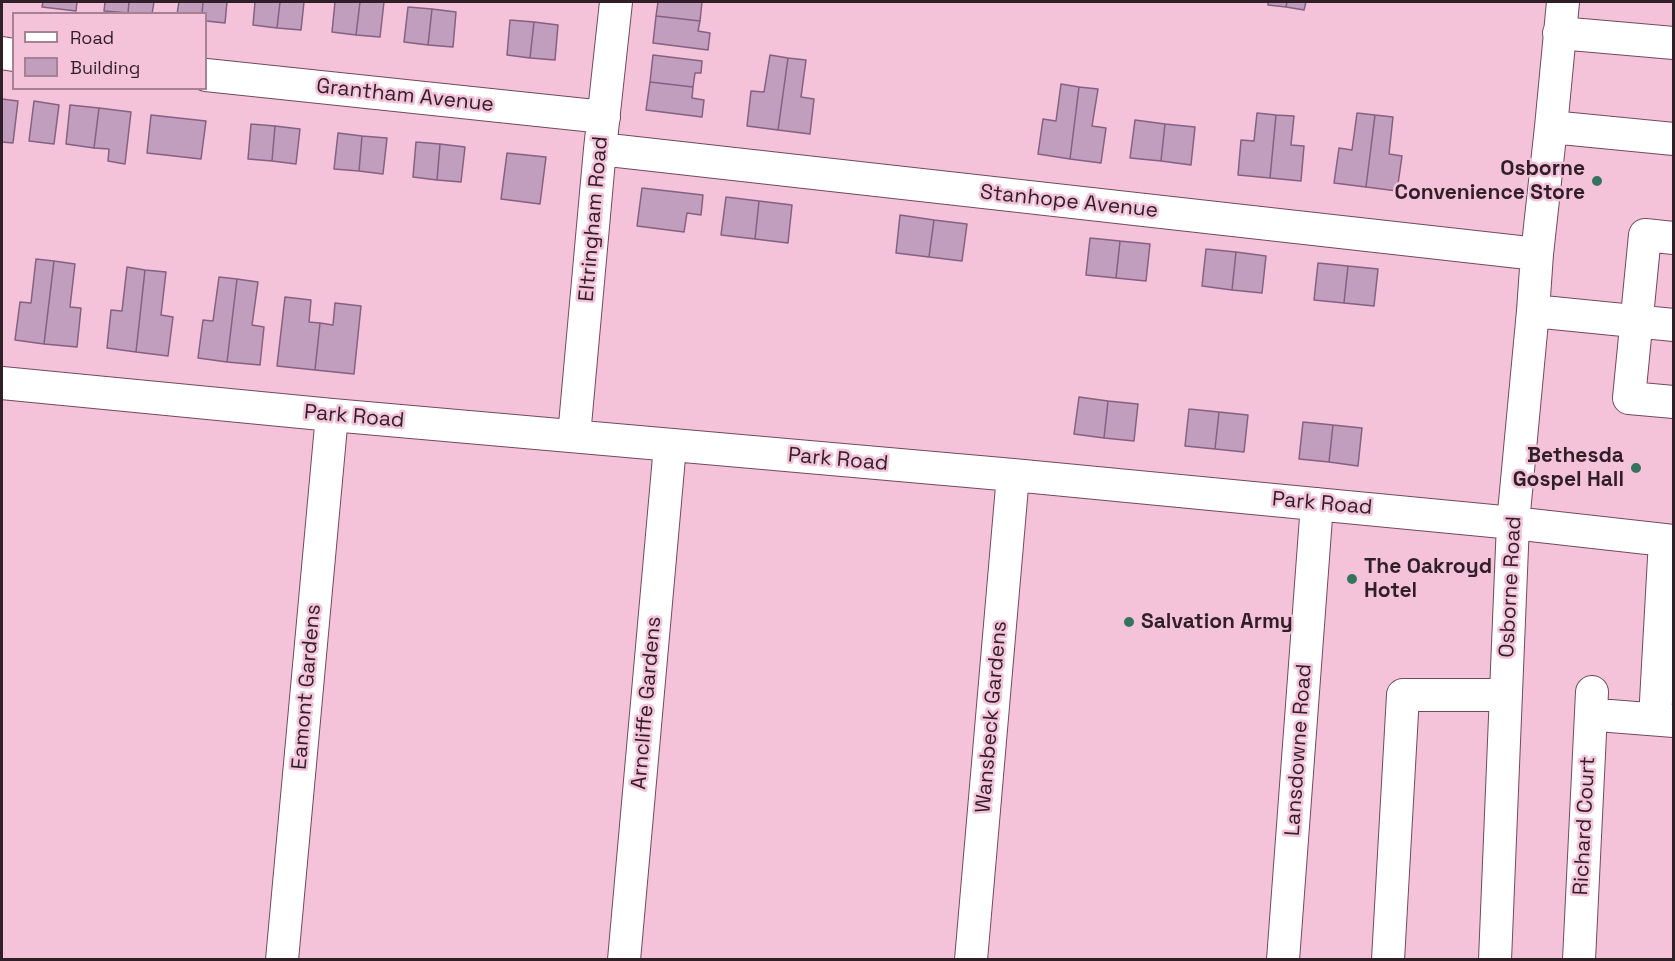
<!DOCTYPE html>
<style>
body{margin:0}
#map{position:relative;width:1675px;height:961px;overflow:hidden;background:#f4c3d9;font-family:"Space Grotesk",sans-serif}
canvas{display:block}
.frame{position:absolute;inset:0;border:3px solid #311f28;pointer-events:none}
.legend{position:absolute;left:12px;top:12px;width:195px;height:78px;box-sizing:border-box;background:#f4c3d9;border:2px solid #a68192;margin:0;padding:8px 10px;list-style:none;font-size:18px;color:#311f28}
.legend li{display:flex;align-items:center;gap:12px;height:30px}
.legend b{width:30px;border:2px solid #a68192}
</style>
<div id="map">
<canvas width="1675" height="961"></canvas>
<div class="frame"></div>
<ul class="legend">
<li><b style="height:8px;background:#fff"></b>Road</li>
<li><b style="height:16px;background:#c19dbe"></b>Building</li>
</ul>
</div>
<script>
const ctx = document.querySelector('canvas').getContext('2d');
ctx.lineJoin = 'round';
function fillPath(path, color) { ctx.fillStyle = color; ctx.fill(path, 'evenodd'); }
const poly = rows => new Path2D(rows.map(r => 'M' + r).join(''));
function stroke(path, color, width, dash) { ctx.strokeStyle = color; ctx.lineWidth = width; ctx.lineCap = dash ? 'butt' : 'round'; ctx.setLineDash(dash || []); ctx.stroke(path); }
function label(font, color, halo, rows, align = 'center') {
  ctx.font = font + ' "Space Grotesk",sans-serif'; ctx.lineWidth = 5; ctx.setLineDash([]); ctx.textBaseline = 'middle'; ctx.strokeStyle = halo; ctx.fillStyle = color; for (const [text, x, y, turn = 0] of rows) {
    ctx.save(); ctx.translate(x, y); ctx.rotate((+turn || 0) * Math.PI / 180); ctx.textAlign = isNaN(turn) ? turn : align; if (halo) ctx.strokeText(text, 0, 0); ctx.fillText(text, 0, 0); ctx.restore();
  }
}
const building = poly([
 [43,2,77,2,76,11,42,7,43,2],
 [105,2,129,2,128,13,104,11,105,2],
 [129,2,154,2,152,14,128,13,129,2],
 [179,2,203,2,202,14,177,14,179,2],
 [203,2,227,2,225,23,206,21,206,14,202,14,203,2],
 [255,2,280,2,277,28,253,25,255,2],
 [280,2,304,2,301,30,277,28,280,2],
 [335,2,360,2,356,35,332,32,335,2],
 [360,2,384,2,380,37,356,35,360,2],
 [658,2,702,2,700,21,656,16,658,2],
 [1268,2,1287,2,1286,7,1268,5,1268,2],
 [1287,2,1306,2,1304,10,1286,7,1287,2],
 [408,7,432,9,428,45,404,42,408,7],
 [432,9,456,12,453,47,428,45,432,9],
 [656,16,700,21,698,31,710,33,708,50,653,43,656,16],
 [510,20,534,22,530,58,507,55,510,20],
 [534,22,558,25,555,60,530,58,534,22],
 [653,55,702,61,701,73,695,73,693,87,650,82,653,55],
 [770,55,788,58,778,130,747,126,751,91,764,92,770,55],
 [788,58,806,60,801,97,814,99,810,134,778,130,788,58],
 [650,82,693,87,692,98,704,100,702,117,646,110,650,82],
 [1061,84,1079,87,1070,159,1038,154,1043,119,1056,121,1061,84],
 [1079,87,1098,89,1092,126,1106,128,1101,163,1070,159,1079,87],
 [2,99,18,101,13,143,2,142,2,99],
 [34,101,59,105,54,144,29,141,34,101],
 [70,105,99,108,94,148,66,144,70,105],
 [99,108,131,112,125,164,108,161,109,149,94,148,99,108],
 [1257,113,1276,115,1270,178,1238,175,1241,140,1254,141,1257,113],
 [1357,113,1375,115,1366,187,1334,183,1339,148,1352,150,1357,113],
 [151,115,206,121,201,159,147,153,151,115],
 [1276,115,1294,116,1291,145,1304,146,1301,181,1270,178,1276,115],
 [1375,115,1393,117,1389,154,1402,156,1397,191,1366,187,1375,115],
 [1135,120,1165,124,1161,161,1130,158,1135,120],
 [251,124,275,126,272,161,248,159,251,124],
 [1165,124,1195,127,1191,165,1161,161,1165,124],
 [275,126,300,129,296,164,272,161,275,126],
 [338,133,362,136,359,171,334,169,338,133],
 [362,136,387,138,383,174,359,171,362,136],
 [416,142,440,144,437,180,413,177,416,142],
 [440,144,465,147,461,182,437,180,440,144],
 [507,153,546,157,540,204,501,199,507,153],
 [642,188,703,195,701,215,687,213,684,232,637,226,642,188],
 [726,197,759,201,755,239,721,235,726,197],
 [759,201,792,205,788,243,755,239,759,201],
 [900,215,934,220,929,257,896,253,900,215],
 [934,220,967,224,962,261,929,257,934,220],
 [1090,238,1120,241,1116,278,1086,275,1090,238],
 [1120,241,1150,244,1146,281,1116,278,1120,241],
 [1206,249,1236,252,1232,290,1202,286,1206,249],
 [1236,252,1266,256,1262,293,1232,290,1236,252],
 [36,259,54,261,44,344,15,340,20,302,31,303,36,259],
 [54,261,75,264,70,307,81,308,77,347,44,344,54,261],
 [1318,263,1348,266,1344,303,1314,300,1318,263],
 [1348,266,1378,269,1374,306,1344,303,1348,266],
 [127,267,145,270,136,352,107,348,111,310,122,311,127,267],
 [145,270,166,272,161,315,173,317,168,356,136,352,145,270],
 [219,277,237,279,227,362,198,358,203,320,213,321,219,277],
 [237,279,258,282,252,325,264,327,260,365,227,362,237,279],
 [285,297,311,300,309,322,320,323,315,370,277,366,285,297],
 [335,303,361,306,354,374,315,370,320,323,333,325,335,303],
 [1079,397,1108,401,1104,438,1074,434,1079,397],
 [1108,401,1138,404,1134,441,1104,438,1108,401],
 [1189,409,1219,412,1215,449,1185,446,1189,409],
 [1219,412,1248,415,1244,452,1215,449,1219,412],
 [1303,422,1333,425,1329,462,1299,459,1303,422],
 [1333,425,1362,428,1358,466,1329,462,1333,425]
]);
fillPath(building, '#c19dbe');
stroke(building, '#836180', 1.5);
const minor = poly([
 [1559,33,1674,43],
 [2,53,14,55],
 [206,75,604,117],
 [1551,127,1674,139],
 [600,149,1537,254],
 [1674,238,1645,235,1629,398,1674,402],
 [1533,311,1674,325],
 [2,383,332,415,1013,475,1513,523,1674,541],
 [574,436,600,149,616,2],
 [1610,716,1674,721],
 [1655,719,1665,540],
 [282,960,332,415],
 [624,960,670,446],
 [971,960,1013,475],
 [1283,960,1317,504],
 [1388,960,1403,695,1505,695],
 [1495,960,1513,523,1533,311,1537,254,1551,127,1563,2],
 [1579,960,1592,692]
]);
stroke(minor, '#72495d', 34);
stroke(minor, '#fff', 32);
for (const [x, y, r, color] of [
 [1597,181,6,"#36735f"],
 [1636,468,6,"#36735f"],
 [1352,579,6,"#36735f"],
 [1129,622,6,"#36735f"]
]) { const dot = new Path2D(); dot.arc(x, y, r, 0, 2 * Math.PI); ctx.fillStyle = color; ctx.fill(dot); stroke(dot, '#f4c3d9', 2); }
label('21px', '#311f28', '#f4c3d9', [
 ["Grantham Avenue",405,96,6],
 ["Stanhope Avenue",1069,202,6],
 ["Eltringham Road",594,219,-85],
 ["Park Road",354,417,5],
 ["Park Road",838,460,5],
 ["Park Road",1322,504,5],
 ["Osborne Road",1511,587,-87],
 ["Eamont Gardens",307,687,-85],
 ["Arncliffe Gardens",647,703,-85],
 ["Wansbeck Gardens",992,717,-85],
 ["Lansdowne Road",1299,750,-86],
 ["Richard Court",1585,826,-87]
]);
label('bold 21px', '#311f28', '#f4c3d9', [
 ["Osborne",1585,169],
 ["Convenience Store",1585,193],
 ["Bethesda",1624,456],
 ["Gospel Hall",1624,480],
 ["The Oakroyd",1364,567,"left"],
 ["Hotel",1364,591,"left"],
 ["Salvation Army",1141,622,"left"]
], 'right');
</script>
